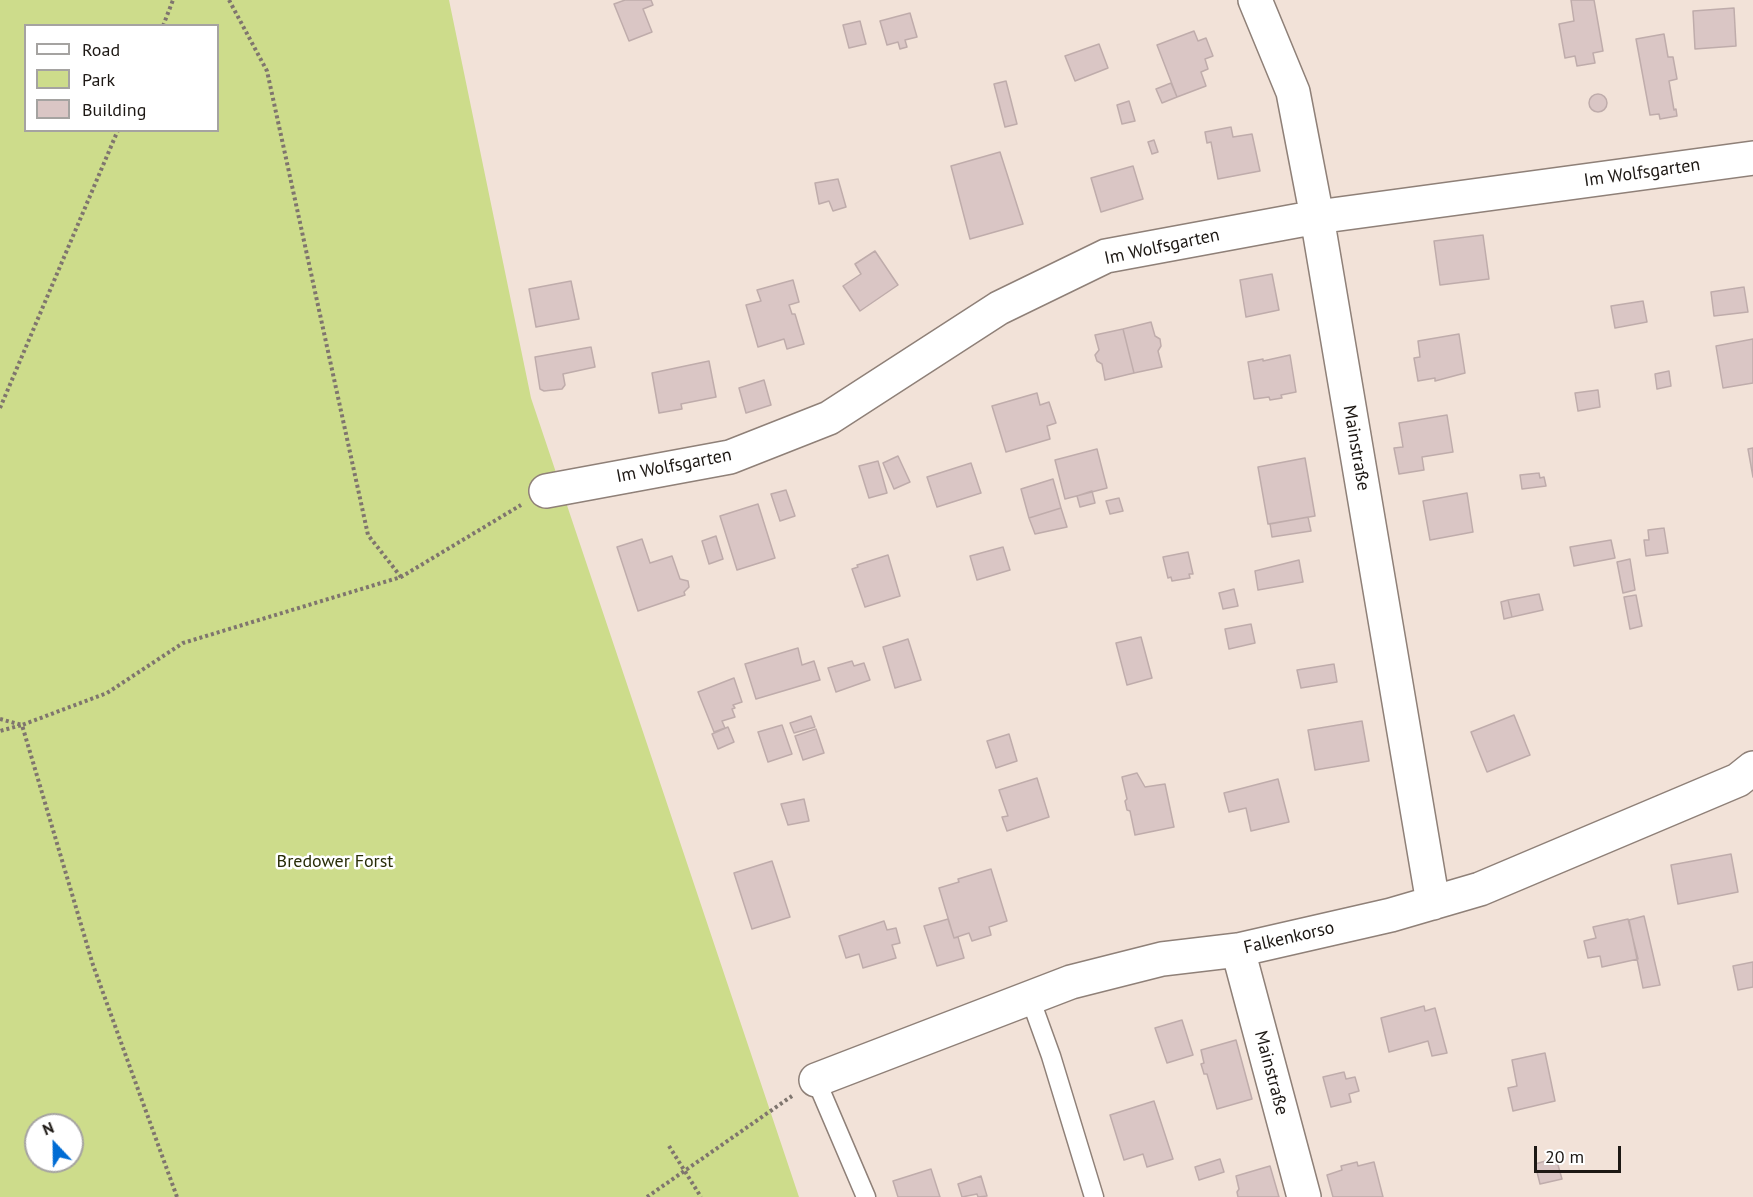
<!DOCTYPE html>
<meta charset="utf-8">
<style>
body{margin:0}
#map{position:relative;width:1753px;height:1197px;overflow:hidden;background:#f2e2d8;font-family:"PT Sans",sans-serif}
canvas{display:block}
.legend{position:absolute;left:24px;top:24px;width:195px;height:108px;box-sizing:border-box;background:#fff;border:2px solid #a5a3a1;margin:0;padding:8px 10px;list-style:none;font-size:18px;color:#1d1814}
.legend li{display:flex;align-items:center;gap:12px;height:30px}
.legend b{width:30px;border:2px solid #a5a3a1}
.north{position:absolute;left:24px;top:1113px;width:60px;height:60px;box-sizing:border-box;background:#fff;border:2px solid #a5a3a1;border-radius:50%;rotate:338deg;font-size:16px;font-weight:700;line-height:24px;text-align:center;color:#1d1814}
.north::after{content:'';display:block;margin:auto;width:21px;height:27px;background:#006cd4;clip-path:polygon(50% 0,100% 100%,50% 72%,0 100%)}
.scale{position:absolute;left:1534px;top:1146px;width:87px;height:27px;box-sizing:border-box;border:3px solid #1d1814;border-top:0;padding-left:8px;font-size:18px;line-height:21px;white-space:nowrap;color:#1d1814;-webkit-text-stroke:4px #fff;paint-order:stroke}
</style>
<div id="map">
<canvas width="1753" height="1197"></canvas>
<ul class="legend">
<li><b style="height:8px;background:#fff"></b>Road</li>
<li><b style="height:16px;background:#cddc8b"></b>Park</li>
<li><b style="height:16px;background:#dac6c5"></b>Building</li>
</ul>
<div class="north">N</div>
<div class="scale">20 m</div>
</div>
<script>
const ctx = document.querySelector('canvas').getContext('2d');
ctx.lineJoin = 'round';
function fillPath(path, color) { ctx.fillStyle = color; ctx.fill(path, 'evenodd'); }
const poly = rows => new Path2D(rows.map(r => 'M' + r).join(''));
function stroke(path, color, width, dash) { ctx.strokeStyle = color; ctx.lineWidth = width; ctx.lineCap = dash ? 'butt' : 'round'; ctx.setLineDash(dash || []); ctx.stroke(path); }
function label(font, color, halo, rows, align = 'center') {
  ctx.font = font + ' "PT Sans",sans-serif'; ctx.lineWidth = 5; ctx.setLineDash([]); ctx.textBaseline = 'middle'; ctx.strokeStyle = halo; ctx.fillStyle = color; for (const [text, x, y, turn = 0] of rows) {
    ctx.save(); ctx.translate(x, y); ctx.rotate((+turn || 0) * Math.PI / 180); ctx.textAlign = isNaN(turn) ? turn : align; if (halo) ctx.strokeText(text, 0, 0); ctx.fillText(text, 0, 0); ctx.restore();
  }
}
fillPath(poly([
 [0,0,449,0,531,398,799,1197,0,1197],
 [26,26,218,26,218,130,26,130],
 [36,1125,72,1125,72,1161,36,1161]
]), '#cddc8b');
const building = poly([
 [625,0,651,0,653,5,643,9,652,32,629,41,614,4,625,0],
 [1571,0,1594,0,1603,51,1593,53,1595,63,1577,66,1575,56,1565,58,1559,24,1574,21,1571,0],
 [1734,8,1736,46,1695,49,1693,11,1734,8],
 [910,13,917,37,905,40,907,47,900,49,898,42,887,45,880,21,910,13],
 [860,21,866,44,849,48,843,25,860,21],
 [1194,31,1198,41,1206,38,1213,56,1205,59,1208,69,1201,72,1206,86,1177,97,1157,45,1194,31],
 [1664,34,1668,57,1673,57,1677,79,1669,81,1674,110,1676,109,1677,116,1660,119,1659,114,1650,115,1636,39,1664,34],
 [1099,44,1108,68,1075,81,1065,56,1099,44],
 [1006,81,1017,124,1005,127,994,84,1006,81],
 [1171,83,1177,97,1162,103,1156,89,1171,83],
 '1589 103a9 9 0 1 1 18 0a9 9 0 1 1-18 0Z',
 [1129,101,1135,121,1122,124,1117,105,1129,101],
 [1231,127,1233,137,1252,134,1260,171,1218,179,1211,142,1207,143,1205,132,1231,127],
 [1154,140,1158,152,1152,154,1148,142,1154,140],
 [1000,152,1023,224,970,239,951,166,1000,152],
 [1133,166,1143,199,1101,212,1091,178,1133,166],
 [838,179,846,207,833,211,829,201,819,204,815,183,838,179],
 [1483,235,1489,279,1440,285,1434,241,1483,235],
 [875,251,898,285,860,311,843,286,861,274,855,264,875,251],
 [1272,274,1279,310,1246,317,1240,280,1272,274],
 [793,280,799,302,789,305,792,314,795,314,804,344,787,349,784,339,758,347,746,305,761,301,757,290,793,280],
 [571,281,579,319,536,327,529,289,571,281],
 [1744,287,1748,312,1714,316,1711,292,1744,287],
 [1643,301,1647,322,1615,328,1611,306,1643,301],
 [1151,322,1155,336,1160,339,1161,346,1158,351,1162,367,1134,373,1123,329,1151,322],
 [1123,329,1134,373,1105,380,1102,364,1097,361,1095,355,1099,350,1095,335,1123,329],
 [1459,334,1465,373,1435,381,1435,378,1418,381,1414,358,1420,357,1418,341,1459,334],
 [1753,339,1753,383,1723,388,1716,346,1753,339],
 [591,347,595,367,563,374,565,385,562,389,544,391,540,389,535,357,591,347],
 [1290,355,1296,392,1281,395,1282,398,1270,400,1269,397,1254,399,1248,362,1263,359,1263,361,1290,355],
 [709,361,716,397,681,404,682,409,659,413,652,373,709,361],
 [1669,371,1671,386,1657,389,1655,374,1669,371],
 [764,380,771,405,746,413,739,388,764,380],
 [1598,390,1600,407,1578,411,1575,393,1598,390],
 [1037,393,1040,405,1049,402,1056,423,1047,426,1050,439,1006,452,992,406,1037,393],
 [1447,415,1453,452,1422,457,1424,470,1399,474,1394,448,1403,447,1399,423,1447,415],
 [1753,448,1753,477,1748,449,1753,448],
 [1097,449,1107,488,1065,499,1055,460,1097,449],
 [898,456,910,482,894,489,883,463,898,456],
 [1305,458,1315,516,1268,524,1258,467,1305,458],
 [878,461,887,493,869,498,859,466,878,461],
 [971,463,981,493,937,507,927,477,971,463],
 [1539,473,1540,478,1544,477,1546,486,1522,489,1520,475,1539,473],
 [1053,479,1061,508,1029,518,1021,489,1053,479],
 [786,490,795,516,780,521,771,494,786,490],
 [1092,491,1095,503,1080,507,1077,496,1092,491],
 [1467,493,1473,532,1430,540,1423,501,1467,493],
 [1119,498,1123,511,1110,514,1106,501,1119,498],
 [758,504,775,558,737,570,720,516,758,504],
 [1061,508,1067,527,1035,534,1029,518,1061,508],
 [1308,517,1311,531,1272,537,1270,524,1308,517],
 [1664,528,1668,553,1646,556,1644,540,1649,540,1648,530,1664,528],
 [716,536,723,559,709,564,702,541,716,536],
 [642,539,650,563,672,556,680,579,688,581,689,587,684,592,685,595,638,611,617,547,642,539],
 [1611,540,1615,558,1574,566,1570,547,1611,540],
 [1003,547,1010,570,977,580,970,556,1003,547],
 [1188,552,1193,574,1189,574,1190,578,1172,581,1171,577,1168,578,1163,557,1188,552],
 [888,555,900,596,865,607,852,569,858,567,857,565,888,555],
 [1630,559,1635,590,1623,593,1617,562,1630,559],
 [1299,560,1303,582,1258,590,1255,571,1299,560],
 [1234,589,1238,606,1223,609,1219,593,1234,589],
 [1539,594,1543,610,1512,617,1508,600,1539,594],
 [1636,595,1642,626,1630,629,1624,597,1636,595],
 [1508,600,1512,617,1504,619,1501,602,1508,600],
 [1251,624,1255,643,1229,649,1225,629,1251,624],
 [1141,637,1152,678,1127,685,1116,643,1141,637],
 [908,639,921,680,895,688,883,647,908,639],
 [798,648,802,665,814,661,820,680,756,699,745,664,798,648],
 [852,661,854,666,864,663,870,680,836,692,828,668,852,661],
 [1334,664,1337,682,1301,688,1297,670,1334,664],
 [734,678,742,702,733,705,735,708,732,709,735,717,722,721,725,728,714,732,698,692,734,678],
 [1514,715,1530,755,1487,772,1471,732,1514,715],
 [811,716,815,727,794,733,790,723,811,716],
 [1362,721,1369,761,1315,770,1308,730,1362,721],
 [782,725,792,754,768,762,758,732,782,725],
 [728,727,734,742,718,749,712,734,728,727],
 [816,729,824,753,803,760,795,736,816,729],
 [1009,734,1017,761,996,768,987,741,1009,734],
 [1137,773,1145,787,1165,784,1174,827,1135,835,1130,811,1127,810,1125,801,1127,799,1122,777,1137,773],
 [1037,778,1049,817,1007,831,1002,817,1008,816,999,790,1037,778],
 [1278,779,1289,822,1251,831,1246,808,1229,812,1224,793,1278,779],
 [804,799,809,821,788,825,781,804,804,799],
 [1731,854,1738,892,1678,904,1671,865,1731,854],
 [772,861,790,917,752,929,734,873,772,861],
 [991,869,1007,921,989,927,991,935,972,941,969,933,954,938,939,888,959,882,958,879,991,869],
 [1644,916,1660,985,1643,988,1629,920,1644,916],
 [948,919,954,938,958,937,964,958,937,966,924,926,948,919],
 [1628,919,1638,959,1602,967,1600,956,1588,958,1584,941,1596,938,1593,927,1628,919],
 [884,921,887,930,896,928,900,943,892,945,896,958,863,968,859,954,846,958,839,936,884,921],
 [1753,962,1753,987,1738,990,1733,966,1753,962],
 [1424,1006,1425,1011,1435,1008,1447,1053,1432,1056,1428,1041,1389,1052,1381,1018,1424,1006],
 [1182,1020,1193,1055,1167,1063,1155,1028,1182,1020],
 [1236,1040,1252,1099,1217,1109,1207,1074,1204,1074,1201,1064,1204,1063,1201,1050,1236,1040],
 [1545,1053,1555,1101,1513,1111,1508,1088,1517,1086,1512,1060,1545,1053],
 [1344,1072,1346,1079,1355,1077,1359,1091,1349,1094,1351,1102,1331,1107,1323,1077,1344,1072],
 [1154,1101,1173,1159,1147,1167,1143,1154,1124,1160,1110,1115,1154,1101],
 [1556,1158,1562,1179,1540,1184,1535,1164,1556,1158],
 [1220,1159,1224,1172,1199,1180,1195,1167,1220,1159],
 [1357,1162,1358,1166,1374,1162,1383,1197,1333,1197,1327,1175,1342,1170,1341,1166,1357,1162],
 [1270,1166,1279,1197,1238,1197,1237,1192,1239,1189,1236,1176,1270,1166],
 [931,1169,940,1197,898,1197,893,1181,931,1169],
 [981,1176,987,1196,978,1197,977,1194,962,1197,958,1184,981,1176]
]);
fillPath(building, '#dac6c5');
stroke(building, '#bfacab', 1.5);
const lane = poly([
 [1030,998,1051,1056,1094,1197],
 [816,1080,866,1197]
]);
const street = poly([
 [1255,0,1293,92,1317,217,1433,903],
 [546,491,730,457,829,418,999,308,1106,256,1317,217,1753,158],
 [1238,950,1304,1197],
 [816,1080,1071,982,1162,959,1238,950,1391,915,1480,889,1738,780,1753,768]
]);
stroke(lane, '#8f8078', 21);
stroke(street, '#8f8078', 36);
stroke(poly([
 [229,0,267,71,368,535,401,577],
 [163,26,173,0],
 [0,408,118,130],
 [0,719,22,725,0,731],
 [669,1146,701,1197],
 [177,1197,93,965,22,725,107,693,183,643,401,577,521,505],
 [647,1197,792,1096]
]), '#7f756e', 4, [3, 3]);
stroke(lane, '#fff', 18);
stroke(street, '#fff', 33);
label('18px', '#1d1814', '#fff', [
 ["Im Wolfsgarten",1642,173,-8],
 ["Im Wolfsgarten",1162,247,-12],
 ["Mainstraße",1356,448,80],
 ["Im Wolfsgarten",674,466,-11],
 ["Falkenkorso",1289,938,-13],
 ["Mainstraße",1271,1073,75]
]);
label('18px', '#282d08', '#fff', [
 ["Bredower Forst",335,862]
]);
</script>
